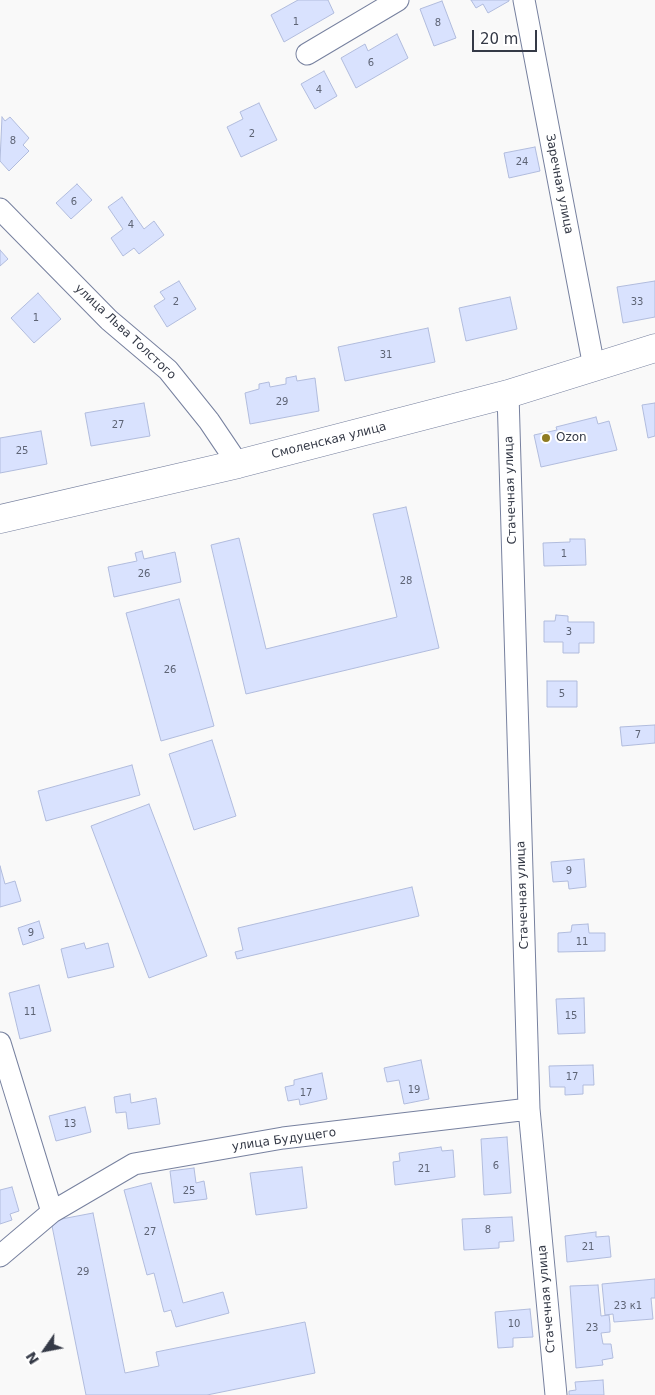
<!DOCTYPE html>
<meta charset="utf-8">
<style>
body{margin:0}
#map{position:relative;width:655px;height:1395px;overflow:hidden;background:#f9f9f9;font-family:"DejaVu Sans",sans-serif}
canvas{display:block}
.north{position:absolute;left:20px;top:1325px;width:50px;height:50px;-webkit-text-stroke:4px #fff;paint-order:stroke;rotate:237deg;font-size:14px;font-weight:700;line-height:20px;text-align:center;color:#353a47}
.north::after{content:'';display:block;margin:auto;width:18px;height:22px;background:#353a47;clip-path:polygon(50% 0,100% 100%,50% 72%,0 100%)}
.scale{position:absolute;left:472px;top:30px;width:65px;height:22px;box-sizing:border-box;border:2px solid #353a47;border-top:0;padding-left:6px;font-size:15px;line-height:18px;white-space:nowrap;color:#353a47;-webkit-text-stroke:4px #fff;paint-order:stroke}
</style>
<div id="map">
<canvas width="655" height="1395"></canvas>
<div class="north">N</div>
<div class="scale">20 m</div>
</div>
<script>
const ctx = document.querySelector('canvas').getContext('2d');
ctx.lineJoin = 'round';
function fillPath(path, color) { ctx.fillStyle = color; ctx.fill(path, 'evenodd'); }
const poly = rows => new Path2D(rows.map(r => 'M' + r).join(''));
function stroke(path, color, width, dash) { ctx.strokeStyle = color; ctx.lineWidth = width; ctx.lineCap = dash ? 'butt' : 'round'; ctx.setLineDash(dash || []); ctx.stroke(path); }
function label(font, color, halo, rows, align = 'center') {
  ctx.font = font + ' "DejaVu Sans",sans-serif'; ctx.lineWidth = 4; ctx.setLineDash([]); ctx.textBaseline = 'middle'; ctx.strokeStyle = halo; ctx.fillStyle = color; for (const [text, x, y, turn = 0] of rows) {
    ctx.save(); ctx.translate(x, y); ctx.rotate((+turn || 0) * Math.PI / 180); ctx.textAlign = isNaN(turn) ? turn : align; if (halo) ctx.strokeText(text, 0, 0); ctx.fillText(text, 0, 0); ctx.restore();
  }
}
const building = poly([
 [298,0,328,0,334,13,284,42,271,15,298,0],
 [471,0,509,0,509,1,488,13,483,4,476,8,471,0],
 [442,1,456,38,434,46,420,9,442,1],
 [397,34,408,58,356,88,341,58,365,44,368,51,397,34],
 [324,71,337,96,315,109,301,84,324,71],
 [259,103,277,140,241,157,227,127,243,119,240,112,259,103],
 [2,117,5,121,10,117,29,138,23,145,29,151,9,171,0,161,2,117],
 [535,147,540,171,509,178,504,153,535,147],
 [77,184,92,200,71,219,56,203,77,184],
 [122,197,144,229,154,221,164,235,139,254,134,248,123,256,111,238,123,229,108,207,122,197],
 [0,250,8,259,0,266,0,250],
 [179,281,196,309,167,327,154,306,165,299,160,292,179,281],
 [655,281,655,317,623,323,617,287,655,281],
 [38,293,61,319,34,343,11,318,38,293],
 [510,297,517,329,466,341,459,308,510,297],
 [428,328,435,362,345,381,338,347,428,328],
 [296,376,297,381,315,378,319,411,250,424,245,393,259,389,259,384,269,382,270,387,286,384,286,378,296,376],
 [144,403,150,436,91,446,85,413,144,403],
 [655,403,655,436,648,438,642,405,655,403],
 [596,417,598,424,609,421,617,450,541,467,534,435,557,430,556,427,596,417],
 [41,431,47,464,0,473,0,438,41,431],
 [406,507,439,648,246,694,211,545,239,538,266,649,397,617,373,514,406,507],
 [570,539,585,539,586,565,544,566,543,543,570,542,570,539],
 [142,551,144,559,175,552,181,582,114,597,108,567,137,561,135,553,142,551],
 [179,599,214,726,161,741,126,613,179,599],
 [556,615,568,616,568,622,594,622,594,643,579,643,579,653,563,653,563,642,544,642,544,621,555,621,556,615],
 [547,681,577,681,577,707,547,707,547,681],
 [655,725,655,743,622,746,620,727,655,725],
 [212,740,236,816,194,830,169,754,212,740],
 [132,765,140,795,46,821,38,791,132,765],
 [149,804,207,956,149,978,91,826,149,804],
 [584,859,586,887,569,889,568,881,553,882,551,862,584,859],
 [0,866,5,884,15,881,21,901,0,907,0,866],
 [412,887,419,916,237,959,235,952,243,950,238,928,412,887],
 [39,921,44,938,23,945,18,928,39,921],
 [588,924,589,933,605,933,605,951,558,952,558,933,571,932,572,925,588,924],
 [84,943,86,949,108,943,114,967,68,978,61,949,84,943],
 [39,985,51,1031,20,1039,9,993,39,985],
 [584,998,585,1033,558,1034,556,999,584,998],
 [421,1060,429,1099,404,1104,399,1080,387,1082,384,1068,421,1060],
 [593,1065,594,1085,583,1085,583,1094,565,1095,565,1087,550,1087,549,1066,593,1065],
 [322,1073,327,1099,300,1105,299,1099,288,1101,285,1087,294,1085,294,1080,322,1073],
 [130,1094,131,1103,156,1098,160,1124,128,1129,126,1112,116,1113,114,1097,130,1094],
 [85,1107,91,1132,56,1141,49,1116,85,1107],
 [507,1137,511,1193,484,1195,481,1139,507,1137],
 [441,1147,442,1151,453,1150,455,1177,395,1185,393,1162,400,1161,399,1153,441,1147],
 [302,1167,307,1208,256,1215,250,1173,302,1167],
 [194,1168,196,1183,204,1181,207,1199,174,1203,170,1171,194,1168],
 [151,1183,183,1303,223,1292,229,1313,176,1327,171,1310,164,1312,154,1273,147,1275,124,1190,151,1183],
 [12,1187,19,1211,10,1214,12,1220,0,1224,0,1190,12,1187],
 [93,1213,125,1373,159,1366,156,1352,305,1322,315,1373,207,1395,86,1395,51,1221,93,1213],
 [512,1217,514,1241,499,1242,499,1248,464,1250,462,1219,512,1217],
 [596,1232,596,1237,609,1236,611,1257,567,1262,565,1236,596,1232],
 [655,1279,655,1298,651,1298,653,1319,614,1322,613,1314,605,1315,602,1284,655,1279],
 [598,1285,601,1316,609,1315,610,1324,610,1332,601,1333,603,1344,611,1344,613,1358,602,1360,603,1365,576,1368,570,1286,598,1285],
 [530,1309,533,1337,513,1338,513,1347,498,1348,495,1312,530,1309],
 [603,1380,604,1395,569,1395,569,1391,576,1390,575,1382,603,1380]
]);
fillPath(building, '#d9e2fe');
stroke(building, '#b1bcdd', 1);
const street = poly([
 [524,0,594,367],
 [307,54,398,0],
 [0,209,109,320,168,370,209,421,238,464],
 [508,394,529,1109,556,1395],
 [0,1043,52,1212],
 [0,1256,52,1212,134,1164,283,1138,529,1109]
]);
const secondary = poly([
 [0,519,238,464,508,394,655,348]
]);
stroke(street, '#77819f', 23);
stroke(secondary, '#77819f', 29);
stroke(street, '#fff', 21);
stroke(secondary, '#fff', 28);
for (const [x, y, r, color] of [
 [546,438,5,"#8f7c22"]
]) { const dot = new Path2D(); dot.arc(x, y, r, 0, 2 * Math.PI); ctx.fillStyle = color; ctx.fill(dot); stroke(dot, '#fff', 2); }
label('10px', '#5e6475', null, [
 ["1",296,22],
 ["8",438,23],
 ["6",371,63],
 ["4",319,90],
 ["2",252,134],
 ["8",13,141],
 ["24",522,162],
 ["6",74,202],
 ["4",131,225],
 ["2",176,302],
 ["33",637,302],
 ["1",36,318],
 ["31",386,355],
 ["29",282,402],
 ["27",118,425],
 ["25",22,451],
 ["1",564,554],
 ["26",144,574],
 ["28",406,581],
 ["3",569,632],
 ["26",170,670],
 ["5",562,694],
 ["7",638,735],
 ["9",569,871],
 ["9",31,933],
 ["11",582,942],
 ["11",30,1012],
 ["15",571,1016],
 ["17",572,1077],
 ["19",414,1090],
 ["17",306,1093],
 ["13",70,1124],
 ["6",496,1166],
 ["21",424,1169],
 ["25",189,1191],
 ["8",488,1230],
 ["27",150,1232],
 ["21",588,1247],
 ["29",83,1272],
 ["23 к1",628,1306],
 ["10",514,1324],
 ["23",592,1328]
]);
label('12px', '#353a47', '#fff', [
 ["Заречная улица",559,184,79],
 ["улица Льва Толстого",125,332,43],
 ["Смоленская улица",329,441,-14],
 ["Стачечная улица",511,490,-92],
 ["Стачечная улица",523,895,-92],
 ["улица Будущего",284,1140,-8],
 ["Стачечная улица",547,1299,-95]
]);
label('12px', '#353a47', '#fff', [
 ["Ozon",556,438]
], 'left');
</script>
